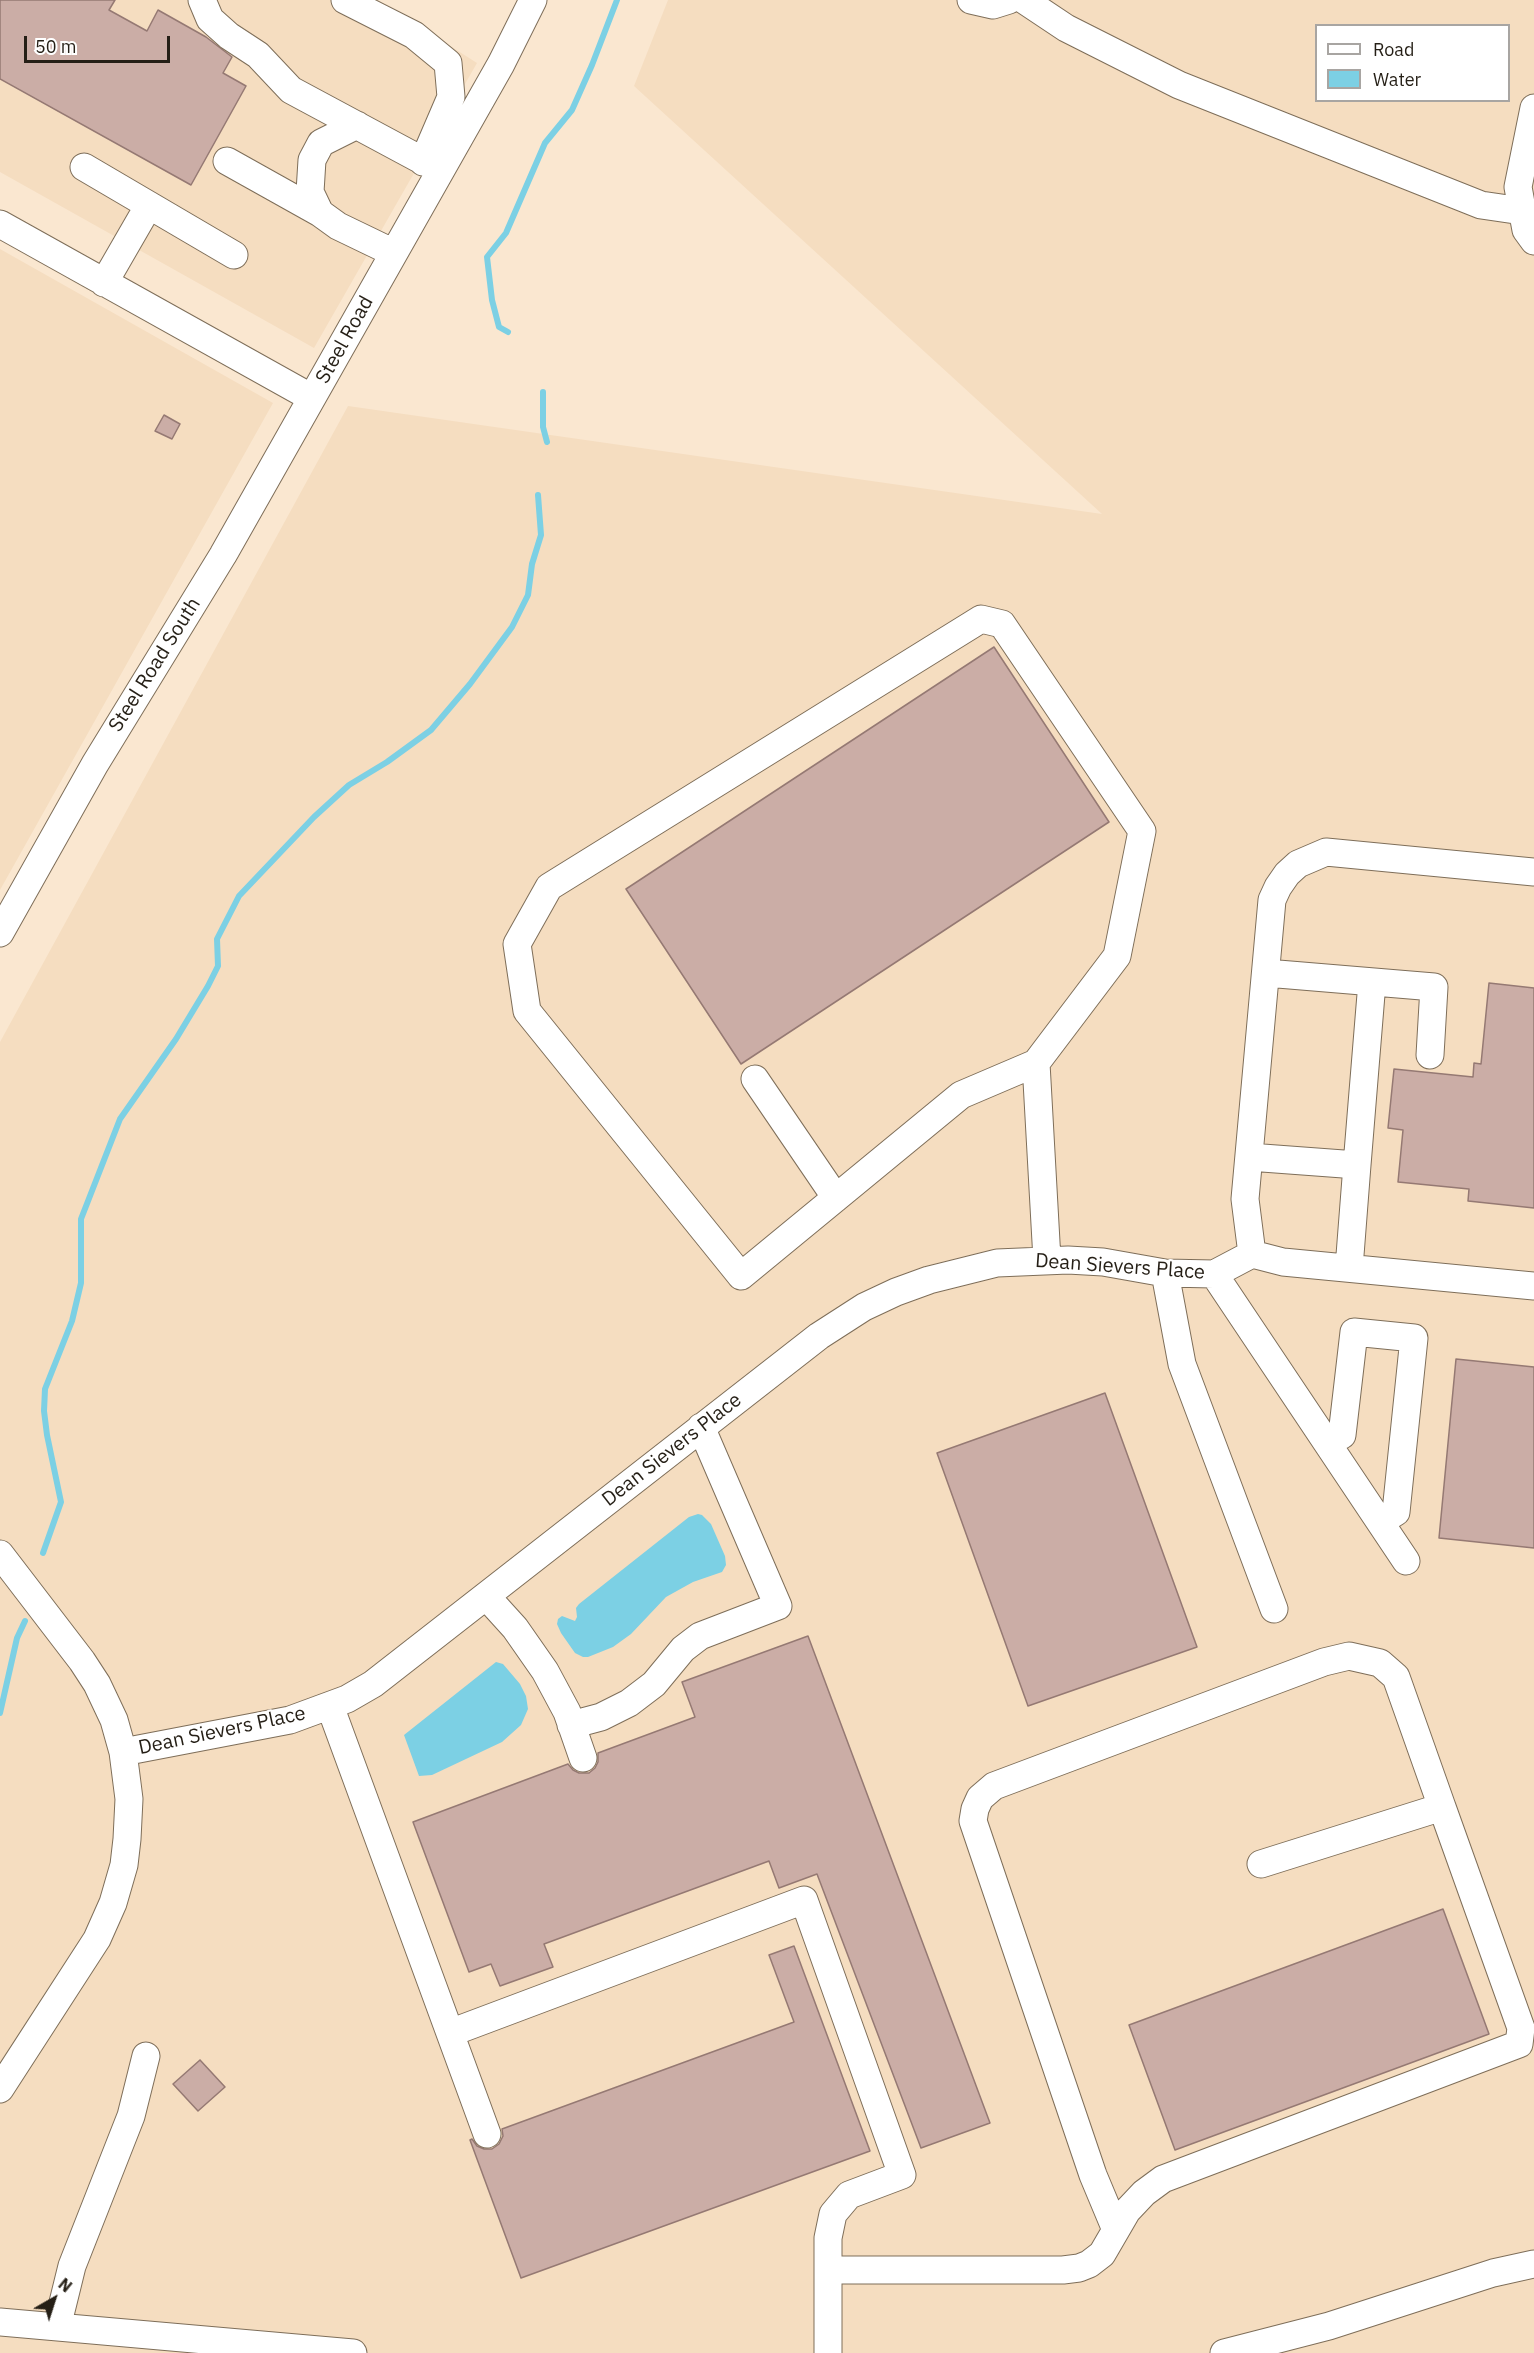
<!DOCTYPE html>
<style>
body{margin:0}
#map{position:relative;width:1534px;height:2353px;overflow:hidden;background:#fae7d0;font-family:"IBM Plex Sans",sans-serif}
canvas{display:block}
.legend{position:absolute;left:1315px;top:24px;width:195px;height:78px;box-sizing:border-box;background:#fff;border:2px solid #a8a5a2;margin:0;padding:8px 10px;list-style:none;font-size:18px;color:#251f16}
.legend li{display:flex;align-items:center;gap:12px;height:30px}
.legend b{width:30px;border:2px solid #a8a5a2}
.north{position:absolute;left:24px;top:2269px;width:60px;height:60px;-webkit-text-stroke:4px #fff;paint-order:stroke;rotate:39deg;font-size:16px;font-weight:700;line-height:24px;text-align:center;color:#251f16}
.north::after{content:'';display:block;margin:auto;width:21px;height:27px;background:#251f16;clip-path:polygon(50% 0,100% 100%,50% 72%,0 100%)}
.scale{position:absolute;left:24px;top:36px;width:146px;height:27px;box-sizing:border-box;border:3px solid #251f16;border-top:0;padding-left:8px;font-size:18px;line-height:21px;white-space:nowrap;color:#251f16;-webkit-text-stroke:4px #fff;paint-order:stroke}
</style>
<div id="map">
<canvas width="1534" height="2353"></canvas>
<ul class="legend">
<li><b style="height:8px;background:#fff"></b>Road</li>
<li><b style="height:16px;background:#7cd0e4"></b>Water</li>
</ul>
<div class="north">N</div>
<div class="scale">50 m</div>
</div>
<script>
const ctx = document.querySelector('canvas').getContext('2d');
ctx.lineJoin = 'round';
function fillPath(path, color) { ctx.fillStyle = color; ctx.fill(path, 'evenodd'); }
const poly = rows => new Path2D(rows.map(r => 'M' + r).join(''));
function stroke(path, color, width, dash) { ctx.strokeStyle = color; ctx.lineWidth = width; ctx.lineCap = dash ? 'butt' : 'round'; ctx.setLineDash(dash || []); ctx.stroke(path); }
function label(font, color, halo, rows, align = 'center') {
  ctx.font = font + ' "IBM Plex Sans",sans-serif'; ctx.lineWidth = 4.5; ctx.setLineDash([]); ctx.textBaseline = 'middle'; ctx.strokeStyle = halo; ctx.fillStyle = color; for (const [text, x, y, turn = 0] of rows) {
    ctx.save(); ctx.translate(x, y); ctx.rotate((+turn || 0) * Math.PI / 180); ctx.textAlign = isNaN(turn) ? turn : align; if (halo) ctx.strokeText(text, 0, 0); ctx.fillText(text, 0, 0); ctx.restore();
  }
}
fillPath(poly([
 [0,0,378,0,477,63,314,348,0,172],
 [668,0,1534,0,1534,2353,0,2353,0,1042,348,406,1102,514,634,86],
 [1316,26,1508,26,1508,100,1316,100],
 [0,249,273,403,0,890]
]), '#f5ddc0');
fillPath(poly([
 [698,1514,702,1515,711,1524,725,1556,726,1565,722,1572,693,1582,666,1597,631,1634,613,1647,588,1657,583,1657,575,1653,561,1633,557,1624,558,1619,562,1616,575,1621,577,1617,576,1608,579,1604,689,1517],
 [496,1662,503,1664,520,1684,526,1696,528,1709,521,1725,502,1742,432,1775,419,1776,404,1735]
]), '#7cd0e4');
stroke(poly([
 [508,332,499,327,492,300,487,257,506,233,545,143,572,110,592,65,617,0],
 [543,392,543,427,547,442],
 [43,1553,61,1502,47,1435,44,1411,45,1389,72,1321,81,1283,81,1219,120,1119,176,1039,208,986,218,966,217,939,239,896,314,817,349,785,387,762,431,730,470,684,512,627,528,595,532,564,541,535,538,495],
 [0,1713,17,1638,25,1621]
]), '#7cd0e4', 6);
const building = poly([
 [0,0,115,0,109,10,147,31,158,10,206,37,232,57,223,73,246,86,191,185,0,79,0,0],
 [164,415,180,424,172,439,155,431,164,415],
 [994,647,1109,822,741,1064,626,889,994,647],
 [1489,983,1534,988,1534,1208,1468,1201,1469,1189,1398,1182,1403,1130,1388,1128,1394,1069,1473,1077,1474,1063,1481,1064,1489,983],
 [1456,1359,1534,1367,1534,1548,1439,1538,1456,1359],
 [1105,1393,1197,1647,1028,1706,937,1453,1105,1393],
 [808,1636,990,2123,921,2148,817,1874,779,1888,769,1861,544,1944,553,1967,500,1986,491,1964,469,1972,413,1822,568,1764,573,1770,579,1773,589,1773,595,1768,598,1762,598,1753,695,1717,682,1682,808,1636],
 [1443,1909,1489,2034,1175,2150,1129,2025,1443,1909],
 [794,1946,870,2151,521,2278,470,2140,472,2139,477,2146,484,2149,492,2149,499,2144,503,2136,502,2129,794,2022,769,1955,794,1946],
 [200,2060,225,2087,198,2111,173,2084,200,2060]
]);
fillPath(building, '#cbada6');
stroke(building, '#957973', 1.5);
const minor = poly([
 [202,0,210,19,229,36,258,55,291,90,440,170],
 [345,0,414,35,448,63,451,97,423,162],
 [971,0,993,5,1009,0],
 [1024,0,1066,28,1179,85,1481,205,1522,211],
 [1534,108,1518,187,1526,230,1534,241],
 [357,125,321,143,312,160,310,192,320,213,338,226,394,253],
 [227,161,320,213],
 [84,167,234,255],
 [0,224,312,398],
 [104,283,149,205],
 [0,933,95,764,223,555,501,64,533,0],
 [1266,973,1434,987,1430,1055],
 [1036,1063,961,1095,741,1276,527,1011,517,944,549,887,981,619,1002,624,1142,831,1117,956,1036,1063,1047,1260],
 [755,1079,836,1198],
 [1249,1157,1357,1165,1349,1268],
 [1357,1165,1372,982],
 [1252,1254,1245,1199,1272,900,1278,887,1287,874,1298,864,1326,852,1534,872],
 [1252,1254,1283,1262,1534,1286],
 [1165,1273,1182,1364,1274,1609],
 [1214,1274,1406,1561],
 [1327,1443,1342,1435,1354,1332,1414,1338,1396,1512,1380,1522],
 [0,1554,82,1661,97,1684,114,1720,123,1752,129,1799,127,1839,124,1865,113,1903,97,1939,0,2089],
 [486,1596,515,1628,545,1671,567,1712,583,1758],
 [330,1706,487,2134],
 [571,1725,601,1717,629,1703,654,1684,683,1649,700,1636,778,1606,701,1427],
 [123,1752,290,1720,347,1699,373,1684,819,1336,864,1307,896,1292,929,1280,997,1263,1068,1260,1103,1262,1165,1273,1214,1274,1252,1254],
 [450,2033,804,1900,902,2175,849,2195,833,2214,828,2238,828,2353],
 [1116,2230,1093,2175,973,1821,975,1809,980,1798,994,1786,1324,1662,1349,1656,1380,1663,1396,1677,1442,1807],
 [828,2270,1063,2270,1079,2268,1089,2264,1102,2254,1127,2211,1144,2193,1163,2179,1519,2044,1521,2028,1442,1807,1261,1864],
 [0,2322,353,2353],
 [57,2327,72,2266,131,2116,146,2056],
 [1224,2353,1329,2326,1493,2273,1534,2264]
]);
stroke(minor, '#7e6e59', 29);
stroke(minor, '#fff', 27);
label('20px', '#251f16', '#fff', [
 ["Steel Road",345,340,-61],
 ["Steel Road South",155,665,-58],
 ["Dean Sievers Place",1120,1267,4],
 ["Dean Sievers Place",672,1450,-38],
 ["Dean Sievers Place",222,1731,-12]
]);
</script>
